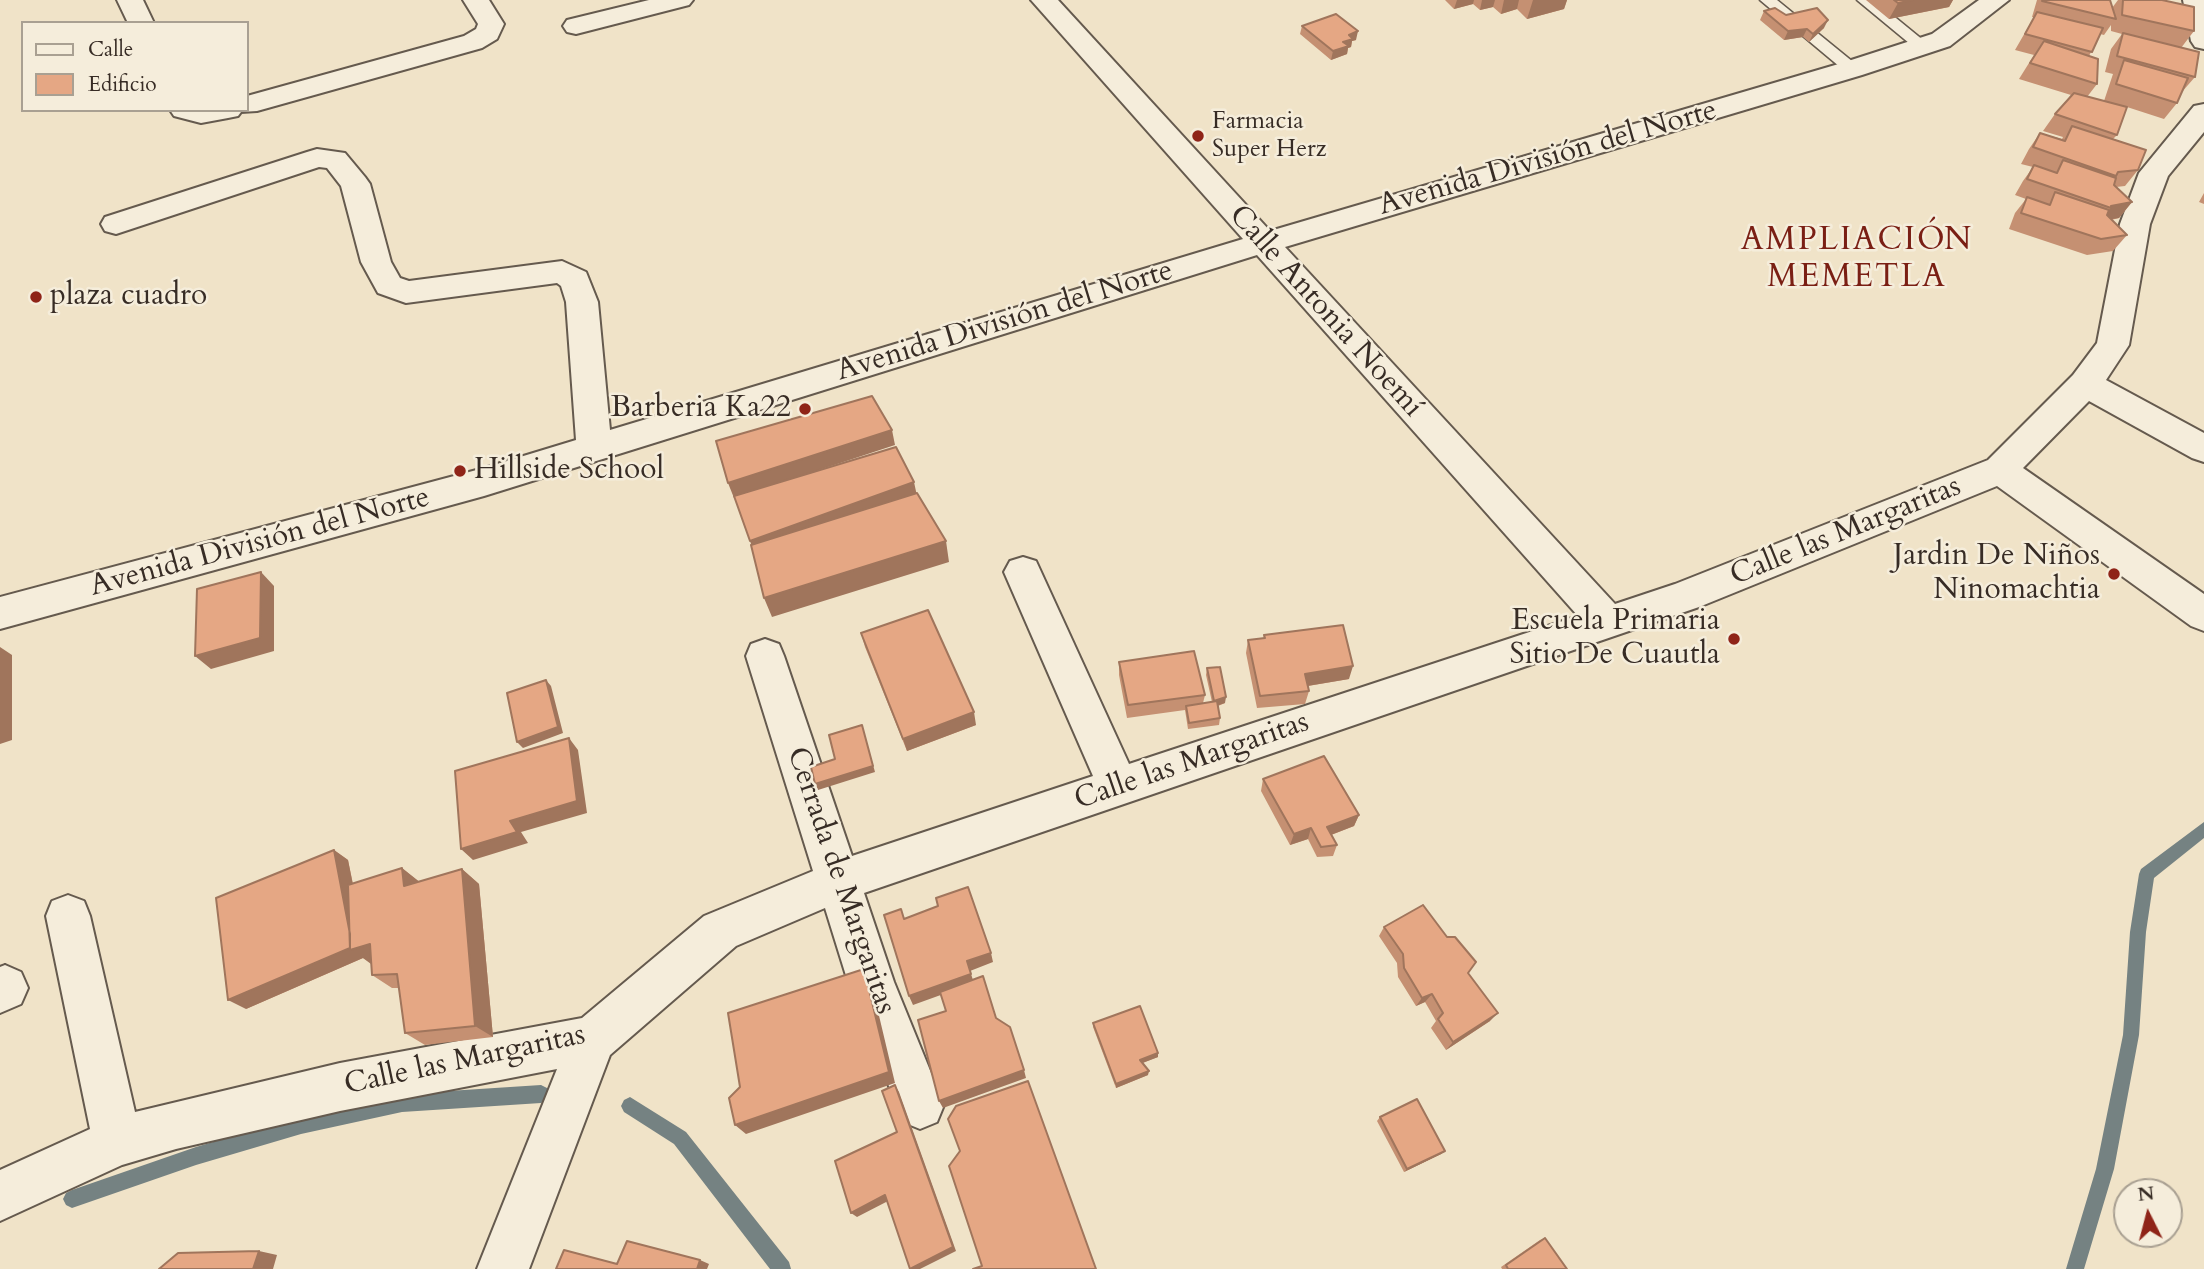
<!DOCTYPE html>
<meta charset="utf-8">
<style>
body{margin:0}
#map{position:relative;width:2204px;height:1269px;overflow:hidden;background:#f0e3c8;font-family:Cardo,serif}
canvas{display:block}
.legend{position:absolute;left:21px;top:21px;width:228px;height:91px;box-sizing:border-box;background:#f5eddb;border:2px solid #a9a092;margin:0;padding:9px 12px;list-style:none;font-size:21px;color:#372c25}
.legend li{display:flex;align-items:center;gap:14px;height:35px}
.legend b{width:35px;border:2px solid #a9a092}
.north{position:absolute;left:2113px;top:1178px;width:70px;height:70px;box-sizing:border-box;background:#f5eddb;border:2px solid #a9a092;border-radius:50%;rotate:354deg;font-size:19px;font-weight:700;line-height:28px;text-align:center;color:#372c25}
.north::after{content:'';display:block;margin:auto;width:24px;height:32px;background:#8f2418;clip-path:polygon(50% 0,100% 100%,50% 72%,0 100%)}
</style>
<div id="map">
<canvas width="2204" height="1269"></canvas>
<ul class="legend">
<li><b style="height:9px;background:#f5eddb"></b>Calle</li>
<li><b style="height:19px;background:#e5a784"></b>Edificio</li>
</ul>
<div class="north">N</div>
</div>
<script>
const ctx = document.querySelector('canvas').getContext('2d');
ctx.lineJoin = 'round';
const poly = rows => new Path2D(rows.map(r => 'M' + r).join(''));
function fillPath(path, color) { ctx.fillStyle = color; ctx.fill(path, 'evenodd'); }
function stroke(path, color, width, dash) { ctx.strokeStyle = color; ctx.lineWidth = width; ctx.lineCap = dash ? 'butt' : 'round'; ctx.setLineDash(dash || []); ctx.stroke(path); }
function label(font, color, halo, rows, align = 'center') {
  ctx.font = font + ' Cardo,serif'; ctx.lineWidth = 5; ctx.setLineDash([]); ctx.textBaseline = 'middle'; ctx.strokeStyle = halo; ctx.fillStyle = color; for (const [text, x, y, turn = 0] of rows) {
    ctx.save(); ctx.translate(x, y); ctx.rotate((+turn || 0) * Math.PI / 180); ctx.textAlign = isNaN(turn) ? turn : align; if (halo) ctx.strokeText(text, 0, 0); ctx.fillText(text, 0, 0); ctx.restore();
  }
}
fillPath(poly([
 [2204,822,2204,838,2154,878,2146,932,2139,1035,2114,1169,2084,1269,2066,1269,2096,1169,2123,1035,2130,932,2139,874,2141,869,2204,822],
 [541,1085,547,1088,550,1094,547,1100,541,1103,402,1112,301,1134,196,1165,72,1208,66,1205,63,1199,66,1193,72,1190,196,1147,301,1116,402,1094,541,1085],
 [630,1097,686,1132,789,1262,791,1269,770,1269,674,1144,624,1112,621,1106,624,1100,630,1097]
]), '#758282');
const service = poly([
 [1760,0,1777,0,1858,66,1860,69,1858,72,1846,72,1760,0],
 [1857,0,1874,0,1929,45,1927,48,1915,48,1857,0]
]);
const minor = poly([
 [117,0,143,0,154,23,128,23,117,0],
 [463,0,489,0,504,24,497,39,482,48,257,111,241,112,238,116,228,118,201,123,174,116,170,110,247,110,247,96,464,36,476,29,478,24,463,0],
 [649,0,693,0,689,5,576,34,567,32,563,26,567,20,649,0],
 [1031,0,1058,0,1270,231,1842,63,1932,34,1979,0,2009,0,1950,46,1862,75,1285,247,1615,604,1675,584,1988,460,2073,375,2097,343,2120,224,2139,173,2194,106,2204,104,2204,132,2168,176,2150,224,2129,345,2106,380,2204,433,2204,462,2192,458,2089,401,2023,468,2204,594,2204,631,2191,626,1997,486,1699,607,864,893,894,982,944,1105,937,1122,920,1129,903,1122,848,982,825,908,736,946,610,1055,529,1269,477,1269,557,1069,340,1111,176,1149,122,1165,0,1221,0,1170,90,1129,46,916,52,901,68,895,84,901,90,916,135,1112,340,1063,582,1018,704,916,813,871,746,656,751,644,765,639,779,644,784,656,852,856,1093,776,1004,572,1010,561,1023,557,1036,561,1129,764,1578,616,1257,255,484,496,0,629,0,597,484,468,576,440,566,302,561,286,557,283,406,303,378,293,361,262,341,186,327,168,319,167,116,234,105,231,101,224,105,217,307,152,317,149,345,153,365,177,370,184,391,262,400,278,409,281,562,261,586,272,598,302,610,430,1243,239,1031,0],
 [2183,0,2204,0,2204,49,2195,47,2191,41,2183,0],
 [5,965,21,972,28,988,21,1004,0,1013,0,967,5,965]
]);
stroke(service, '#655a4e', 3);
stroke(minor, '#655a4e', 4);
fillPath(service, '#f5eddb');
fillPath(minor, '#f5eddb');
fillPath(poly([
 [1445,0,1567,0,1564,9,1527,19,1517,9,1501,14,1493,7,1480,10,1473,4,1454,9],
 [1866,0,1953,0,1949,7,1889,19],
 [2037,0,2110,0,2112,8,2118,0,2162,0,2194,31,2181,48,2195,77,2181,93,2177,103,2164,119,2127,107,2117,135,2113,139,2138,170,2125,186,2116,187,2132,202,2119,218,2111,220,2127,235,2113,251,2087,255,2009,229,2015,213,2026,199,2015,195,2023,181,2033,167,2021,164,2029,149,2040,133,2062,139,2063,137,2043,131,2055,114,2071,95,2019,79,2034,55,2015,50,2034,17,2032,17],
 [2111,25,2111,31,2122,34,2111,49,2105,72,2113,74,2104,101,2126,107,2087,97,2097,84,2089,56,2100,34,2104,35],
 [1764,11,1786,15,1824,28,1809,42,1803,37,1784,40,1760,20],
 [1302,26,1356,40,1352,41,1351,47,1348,48,1347,54,1331,60,1300,34],
 [2204,193,2204,204,2199,202],
 [861,633,976,725,907,751,865,647],
 [1264,635,1349,679,1308,686,1309,691,1305,704,1257,708,1246,653,1248,640,1263,639],
 [1119,662,1205,695,1203,703,1212,702,1206,675,1207,668,1225,703,1218,706,1220,718,1219,725,1188,729,1185,710,1127,718,1119,675],
 [1263,779,1359,815,1354,826,1331,835,1337,845,1333,856,1317,857,1308,839,1290,845,1261,791],
 [334,850,348,860,353,884,402,868,419,882,462,869,479,884,493,1037,425,1045,405,1033,399,988,392,988,372,975,371,963,363,958,246,1009],
 [1384,927,1468,973,1490,1021,1446,1050,1431,1028,1436,1021,1425,1002,1416,1006,1398,977,1397,963,1379,936],
 [1093,1023,1158,1057,1142,1063,1148,1075,1116,1088,1093,1027],
 [1380,1117,1445,1151,1441,1154,1404,1172,1377,1121],
 [1545,1238,1567,1269,1502,1269,1501,1267,1540,1240]
]), '#c59072');
fillPath(poly([
 [1457,0,1474,0,1473,4,1454,9],
 [1482,0,1495,0,1493,7,1480,10],
 [1504,0,1519,0,1517,9,1501,14],
 [1533,0,1567,0,1564,9,1527,19],
 [1913,0,1953,0,1949,7,1889,19,1898,3],
 [1828,20,1824,28,1809,42,1813,34],
 [1807,29,1803,37,1784,40,1788,31],
 [1358,31,1356,40,1352,41,1351,47,1348,48,1347,54,1331,60,1333,51,1343,42,1349,35],
 [2132,202,2119,218,2100,221,2111,208,2111,206],
 [892,430,895,445,734,498,728,483],
 [914,482,917,496,755,555,750,541],
 [946,541,949,562,772,617,764,598],
 [261,572,274,586,274,651,211,669,195,656],
 [0,647,12,655,12,740,0,744],
 [1353,666,1349,679,1301,687,1305,674],
 [546,680,551,686,563,733,523,748,517,742],
 [1226,697,1225,703,1213,707,1214,701],
 [974,712,976,725,907,751,903,739],
 [864,732,875,772,818,790,815,784],
 [569,738,578,750,587,813,521,832,528,843,473,860,461,849,510,821],
 [1359,815,1354,826,1323,838,1327,827],
 [1311,828,1308,839,1290,845,1294,834],
 [334,850,348,860,365,946,370,944,371,964,363,958,246,1009,228,1000],
 [402,868,421,883,404,886],
 [462,869,479,884,493,1037,475,1026],
 [991,953,993,962,970,971,967,961],
 [864,969,871,982,895,1083,746,1134,735,1125],
 [971,974,974,983,913,1005,909,996],
 [1432,994,1425,1002,1416,1006,1422,998],
 [1498,1013,1490,1021,1446,1050,1453,1042],
 [1158,1053,1158,1057,1140,1064,1140,1060],
 [1024,1070,1026,1078,943,1108,939,1101],
 [1149,1071,1148,1075,1116,1088,1116,1084],
 [895,1085,899,1092,956,1251,920,1269,910,1269],
 [1445,1151,1441,1154,1404,1172,1407,1169],
 [885,1195,890,1200,857,1217,851,1213],
 [259,1251,277,1255,273,1269,253,1269],
 [700,1260,709,1264,707,1269,697,1269]
]), '#a0755c');
const building = poly([
 [1894,0,1913,0,1898,3,1894,0],
 [2043,0,2110,0,2116,19,2042,1,2043,0],
 [2123,0,2162,0,2194,7,2194,31,2122,15,2123,0],
 [1775,8,1786,15,1817,8,1828,20,1813,34,1807,29,1788,31,1764,11,1775,8],
 [2037,12,2103,28,2092,52,2025,34,2037,12],
 [1336,14,1358,31,1349,35,1353,39,1343,42,1349,46,1333,51,1302,26,1336,14],
 [2123,33,2199,52,2195,77,2117,56,2123,33],
 [2044,41,2098,59,2097,84,2030,63,2044,41],
 [2124,60,2188,78,2177,103,2116,84,2124,60],
 [2074,93,2127,107,2117,135,2055,114,2074,93],
 [2072,126,2146,150,2138,170,2118,172,2116,176,2033,147,2040,133,2065,141,2072,126],
 [2063,160,2116,178,2114,185,2132,202,2111,206,2111,208,2027,179,2034,165,2057,173,2063,160],
 [2055,192,2109,210,2107,215,2127,235,2101,239,2021,213,2027,197,2050,205,2055,192],
 [872,396,892,430,728,483,716,441,872,396],
 [896,447,914,482,750,541,734,496,896,447],
 [917,493,946,541,764,598,751,545,917,493],
 [261,572,260,638,195,656,197,589,261,572],
 [928,610,974,712,903,739,861,633,928,610],
 [1343,625,1353,666,1305,674,1309,691,1260,696,1248,640,1265,638,1264,635,1343,625],
 [1194,651,1205,695,1128,705,1119,662,1194,651],
 [1220,667,1226,697,1214,701,1207,668,1220,667],
 [546,680,558,727,517,742,507,693,546,680],
 [1217,701,1220,718,1189,723,1186,706,1217,701],
 [862,725,873,766,815,784,811,767,835,759,829,735,862,725],
 [569,738,577,801,510,821,517,832,461,849,455,771,569,738],
 [1324,756,1359,815,1327,827,1337,845,1321,847,1311,828,1294,834,1263,779,1324,756],
 [334,850,350,934,350,948,228,1000,216,898,334,850],
 [402,868,404,886,462,869,475,1026,405,1033,397,974,372,975,370,944,350,950,348,885,402,868],
 [968,887,991,953,967,961,971,974,909,996,884,915,901,909,904,919,938,906,936,898,968,887],
 [1423,905,1447,937,1455,937,1476,962,1468,973,1498,1013,1453,1042,1438,1019,1443,1013,1432,994,1422,998,1404,968,1403,954,1384,927,1423,905],
 [864,969,889,1072,735,1125,729,1098,740,1087,728,1013,864,969],
 [983,976,996,1018,1010,1027,1024,1070,939,1101,918,1020,946,1011,940,992,983,976],
 [1140,1006,1158,1053,1140,1060,1149,1071,1116,1084,1093,1023,1140,1006],
 [1028,1081,1096,1269,973,1269,982,1266,949,1166,960,1151,948,1119,956,1106,1028,1081],
 [895,1085,953,1247,910,1269,885,1195,851,1213,835,1161,897,1132,882,1091,895,1085],
 [1417,1099,1445,1151,1407,1169,1380,1117,1417,1099],
 [1545,1238,1567,1269,1508,1269,1506,1265,1545,1238],
 [627,1241,700,1260,697,1269,556,1269,564,1250,617,1264,627,1241],
 [259,1251,253,1269,159,1269,178,1253,259,1251]
]);
fillPath(building, '#e5a784');
stroke(building, '#a0755c', 2);
for (const [x, y, r, color] of [
 [1198,136,7,"#8f2418"],
 [36,297,7,"#8f2418"],
 [805,409,7,"#8f2418"],
 [460,471,7,"#8f2418"],
 [2114,574,7,"#8f2418"],
 [1734,639,7,"#8f2418"]
]) { const dot = new Path2D(); dot.arc(x, y, r, 0, 2 * Math.PI); ctx.fillStyle = color; ctx.fill(dot); stroke(dot, '#f5eddb', 2.5); }
label('24px', '#372c25', '#f5eddb', [
 ["Farmacia",1212,122],
 ["Super Herz",1212,150]
], 'left');
label('30px', '#372c25', '#f5eddb', [
 ["Avenida División del Norte",1548,159,-16],
 ["Calle Antonia Noemí",1325,312,48],
 ["Avenida División del Norte",1005,322,-17],
 ["Calle las Margaritas",1846,532,-22],
 ["Avenida División del Norte",260,543,-15],
 ["Calle las Margaritas",1192,762,-19],
 ["Cerrada de Margaritas",840,881,71],
 ["Calle las Margaritas",465,1061,-12]
]);
label('30px', '#372c25', '#f5eddb', [
 ["plaza cuadro",50,297,"left"],
 ["Barberia Ka22",791,409],
 ["Hillside School",474,471,"left"],
 ["Jardin De Niños",2100,557],
 ["Ninomachtia",2100,591],
 ["Escuela Primaria",1720,622],
 ["Sitio De Cuautla",1720,656]
], 'right');
ctx.letterSpacing = '2px';
label('32px', '#7a1f14', '#f5eddb', [
 ["AMPLIACIÓN",1857,242],
 ["MEMETLA",1857,279]
]);
ctx.letterSpacing = '0px';
</script>
